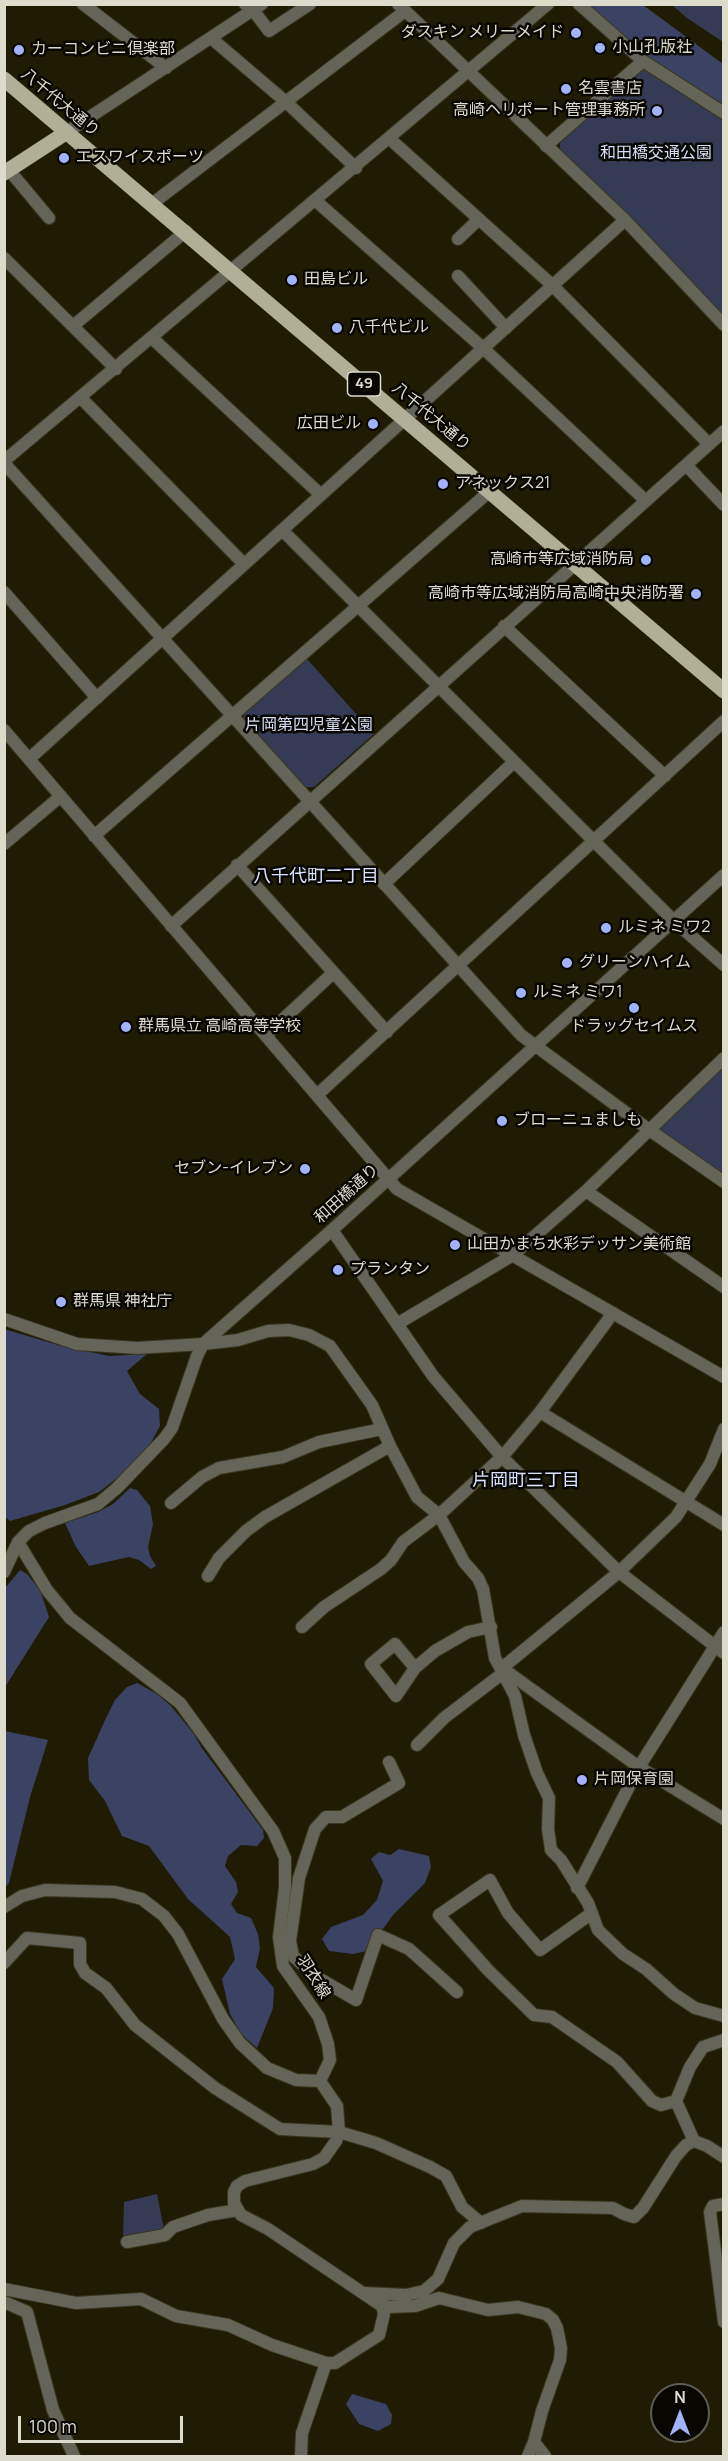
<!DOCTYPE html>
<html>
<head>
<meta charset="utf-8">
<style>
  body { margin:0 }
  #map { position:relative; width:728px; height:2461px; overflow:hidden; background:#1f1c03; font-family:Manrope,sans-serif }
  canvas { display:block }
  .frame { position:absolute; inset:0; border:6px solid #dddbcc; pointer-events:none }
  .north { position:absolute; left:650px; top:2383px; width:60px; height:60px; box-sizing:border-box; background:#070601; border:2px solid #5d5b52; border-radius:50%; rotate:0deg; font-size:16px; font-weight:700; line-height:24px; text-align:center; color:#dddbcc }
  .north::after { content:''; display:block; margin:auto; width:21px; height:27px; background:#a3b2fd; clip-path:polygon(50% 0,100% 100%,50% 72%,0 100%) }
  .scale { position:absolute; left:18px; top:2416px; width:165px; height:27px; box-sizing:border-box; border:3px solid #dddbcc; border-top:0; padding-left:8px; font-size:18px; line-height:21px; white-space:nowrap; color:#dddbcc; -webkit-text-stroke:4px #070601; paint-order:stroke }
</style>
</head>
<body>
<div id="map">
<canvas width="728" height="2461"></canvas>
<div class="frame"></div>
<div class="north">N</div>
<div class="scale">100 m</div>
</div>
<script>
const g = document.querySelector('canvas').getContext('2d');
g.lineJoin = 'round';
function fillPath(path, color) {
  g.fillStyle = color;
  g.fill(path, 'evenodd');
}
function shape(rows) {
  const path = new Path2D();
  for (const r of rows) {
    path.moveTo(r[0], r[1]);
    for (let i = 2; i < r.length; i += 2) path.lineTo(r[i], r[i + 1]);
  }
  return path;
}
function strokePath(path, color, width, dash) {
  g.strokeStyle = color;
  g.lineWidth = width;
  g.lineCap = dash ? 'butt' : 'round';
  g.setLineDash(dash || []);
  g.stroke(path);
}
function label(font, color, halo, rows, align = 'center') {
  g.font = font + ' Manrope,"Noto Sans JP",sans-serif';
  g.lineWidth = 5;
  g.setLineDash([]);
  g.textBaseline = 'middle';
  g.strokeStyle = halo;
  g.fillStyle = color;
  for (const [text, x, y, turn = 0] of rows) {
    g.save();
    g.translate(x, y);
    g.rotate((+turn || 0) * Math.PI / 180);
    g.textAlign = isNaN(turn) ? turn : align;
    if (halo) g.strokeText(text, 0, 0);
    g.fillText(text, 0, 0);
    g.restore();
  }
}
fillPath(shape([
  [672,5,723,5,723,42,687,18],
  [641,70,645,70,723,120,723,315,629,217,560,150,560,143],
  [307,659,374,734,314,787,304,787,244,718,244,714],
  [717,1063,723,1070,723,1182,648,1129],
  [157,2194,164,2230,123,2239,124,2202]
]), '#353b55');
fillPath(shape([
  [588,5,643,5,723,64,723,106,658,65],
  [4,1329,58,1345,109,1356,147,1354,127,1371,140,1394,159,1409,160,1426,148,1448,129,1469,99,1492,65,1505,10,1521,4,1516],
  [130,1488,137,1490,150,1506,153,1524,148,1547,150,1556,156,1566,151,1569,139,1560,129,1557,89,1566,76,1547,65,1523,98,1512,113,1504],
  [20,1570,27,1574,40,1590,49,1617,5,1687,5,1588],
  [137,1683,157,1694,171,1706,194,1734,201,1747,263,1830,264,1838,257,1846,241,1845,228,1856,225,1866,236,1882,238,1892,231,1904,237,1913,251,1918,258,1934,260,1948,256,1967,274,1988,273,2008,257,2048,241,2034,230,2014,222,1979,235,1959,230,1937,188,1899,149,1846,122,1836,105,1801,89,1780,88,1758,106,1718,115,1700,127,1687],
  [5,1731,48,1740,30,1797,9,1883,5,1887],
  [399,1849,429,1856,431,1867,425,1883,393,1915,367,1951,353,1954,329,1951,322,1939,331,1927,363,1915,377,1900,383,1881,371,1859,379,1852,390,1855],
  [352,2394,386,2404,392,2415,391,2424,378,2431,359,2424,346,2404]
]), '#3b4263');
const minor = shape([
  [83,4,166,68],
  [245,4,253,10,269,31,310,4],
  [579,4,643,61,724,113],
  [211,38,286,102,356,168],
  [67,132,262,4],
  [390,139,552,285,709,444],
  [546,146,643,61],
  [9,170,49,218],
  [316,201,483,348,646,501],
  [153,203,405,11],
  [458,239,479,219],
  [4,258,116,369],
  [458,276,506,328],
  [73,326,186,231],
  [152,338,321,495],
  [80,397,244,564],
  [4,461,548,4],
  [686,465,724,505],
  [283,531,673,920,724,965],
  [4,592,97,698],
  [504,626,665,776],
  [4,730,397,1189,724,1377],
  [29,759,625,220],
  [94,836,490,491],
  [4,844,61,796],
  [237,865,387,1032],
  [384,884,514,762],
  [171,926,724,431],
  [266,1035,333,973],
  [317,1095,724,721],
  [586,1191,724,1287],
  [4,1319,77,1344,137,1348,203,1344,238,1340,268,1331,289,1330,309,1335,330,1346,372,1405,390,1446,417,1497,439,1515,464,1562,478,1578,483,1589,495,1658,515,1696,524,1735,537,1773,549,1798,548,1829,551,1850,561,1860,588,1903,598,1930,623,1954,646,1969,674,1994,695,2008,724,2016],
  [397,1324,513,1255,586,1191,724,1058],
  [540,1412,724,1525],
  [724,1429,710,1464,676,1517,619,1572,502,1668,639,1767,724,1819],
  [171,1503,202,1477,219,1468,283,1457,319,1442,382,1429],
  [208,1576,219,1558,246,1531,265,1517,390,1446],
  [302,1627,324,1607,381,1569,391,1560,403,1542,439,1515,502,1457,540,1412,613,1313],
  [415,1668,395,1644,371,1664,396,1696,415,1668,435,1651,468,1632,491,1627],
  [417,1745,444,1718,503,1673],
  [577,1888,639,1767,724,1632],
  [592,1913,540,1950,508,1913,490,1880,439,1915,488,1970,534,2015,552,2017,617,2062,652,2101,661,2105,676,2101,690,2067,703,2047,724,2040],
  [283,1939,290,1941,299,1878,315,1829,326,1817,342,1817,399,1783,389,1762],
  [290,1941,293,1956,315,1976,356,2000,378,1935,409,1949,457,1992],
  [4,1963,27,1938,80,1943,80,1964,85,1973,106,1988,135,2025,215,2088,280,2129,339,2132,376,2143,430,2167,446,2176,462,2207,481,2223],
  [320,2081,337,2106,339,2132,336,2141,324,2158,313,2164,245,2181,237,2186,234,2192,234,2203,241,2215,268,2229,379,2304,388,2307,415,2306,439,2298,488,2310,518,2307,546,2314,553,2320,557,2328,561,2348,560,2360,542,2411,534,2442,545,2456],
  [676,2101,694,2141],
  [724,2204,713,2206,710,2212,724,2322],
  [127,2242,165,2235,173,2227,208,2215,238,2210],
  [4,2289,76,2303,141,2299,176,2316,228,2325,272,2345,326,2363,335,2363,379,2335,384,2314,382,2305],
  [365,2293,406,2295,424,2291,438,2279,454,2243,470,2227,522,2206,613,2208,624,2214,634,2217,643,2208,676,2156,686,2145,694,2141,707,2146,724,2157],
  [4,2302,27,2312,53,2410,74,2456],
  [301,2456,302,2433,326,2363],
  [528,2456,534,2442]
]);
const tertiary = shape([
  [398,4,625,220,724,325],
  [4,463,521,1035,648,1129,724,1182],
  [332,1230,433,1376,502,1457,619,1572,724,1653],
  [4,1572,18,1542,29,1531,45,1523,98,1504,117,1488,164,1439,172,1428,197,1356,203,1344,332,1230,724,875],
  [4,1907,22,1896,45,1890,115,1892,142,1899,164,1916,178,1934,223,2019,240,2043,267,2068,296,2080,320,2081,330,2060,328,2044,319,2017,283,1966,279,1937,285,1888,285,1858,273,1831,180,1703,70,1618,47,1590,18,1542]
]);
const primary = shape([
  [4,79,724,691],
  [4,173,67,132]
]);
strokePath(minor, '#3a371f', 14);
strokePath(tertiary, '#3a371f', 14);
strokePath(primary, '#3a371f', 16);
strokePath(minor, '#656458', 12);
strokePath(tertiary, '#656458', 12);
strokePath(primary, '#b1af95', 15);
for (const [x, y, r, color] of [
  [576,33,6,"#a3b2fd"],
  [600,48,6,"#a3b2fd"],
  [19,50,6,"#a3b2fd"],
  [566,89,6,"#a3b2fd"],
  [657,111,6,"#a3b2fd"],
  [64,158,6,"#a3b2fd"],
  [292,280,6,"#a3b2fd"],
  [337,328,6,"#a3b2fd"],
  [373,424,6,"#a3b2fd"],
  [443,484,6,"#a3b2fd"],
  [646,560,6,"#a3b2fd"],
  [696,594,6,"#a3b2fd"],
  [606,928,6,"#a3b2fd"],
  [567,963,6,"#a3b2fd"],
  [521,993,6,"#a3b2fd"],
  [634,1008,6,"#a3b2fd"],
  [126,1027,6,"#a3b2fd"],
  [502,1121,6,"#a3b2fd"],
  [305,1169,6,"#a3b2fd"],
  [455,1245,6,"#a3b2fd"],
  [338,1270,6,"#a3b2fd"],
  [61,1302,6,"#a3b2fd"],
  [582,1780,6,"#a3b2fd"]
]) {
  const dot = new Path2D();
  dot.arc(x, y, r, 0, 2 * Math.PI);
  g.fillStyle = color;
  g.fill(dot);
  strokePath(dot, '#070601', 2);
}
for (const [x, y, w] of [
  [364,384,33]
]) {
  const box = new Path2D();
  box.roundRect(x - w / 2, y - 12, w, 24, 4.5);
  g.fillStyle = '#070601';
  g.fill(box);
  strokePath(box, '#dddbcc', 1.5);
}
label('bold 15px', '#dddbcc', null, [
  ["49",364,384]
]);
label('16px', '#dddbcc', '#070601', [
  ["ダスキン メリーメイド",564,33,"right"],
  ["小山孔版社",612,48],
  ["カーコンビニ倶楽部",31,50],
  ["名雲書店",578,89],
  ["高崎ヘリポート管理事務所",645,111,"right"],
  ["エスワイスポーツ",76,158],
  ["田島ビル",304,280],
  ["八千代ビル",349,328],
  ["広田ビル",361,424,"right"],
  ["アネックス21",455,484],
  ["高崎市等広域消防局",634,560,"right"],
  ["高崎市等広域消防局高崎中央消防署",684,594,"right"],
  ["ルミネ ミワ2",618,928],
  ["グリーンハイム",579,963],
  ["ルミネ ミワ1",533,993],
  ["群馬県立 高崎高等学校",138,1027],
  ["ドラッグセイムス",634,1027,"center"],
  ["ブローニュましも",514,1121],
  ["セブン-イレブン",293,1169,"right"],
  ["山田かまち水彩デッサン美術館",467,1245],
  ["プランタン",350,1270],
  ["群馬県 神社庁",73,1302],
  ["片岡保育園",594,1780]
], 'left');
label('16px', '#dddbcc', '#070601', [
  ["八千代大通り",60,103,40],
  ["八千代大通り",431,417,40],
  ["和田橋通り",347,1194,-42],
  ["羽衣線",313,1977,58]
]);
label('16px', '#d7ddf6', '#070601', [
  ["和田橋交通公園",656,154],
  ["片岡第四児童公園",309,726]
]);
label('18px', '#dae1fe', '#070601', [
  ["八千代町二丁目",316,877],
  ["片岡町三丁目",526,1481]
]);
</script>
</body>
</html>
